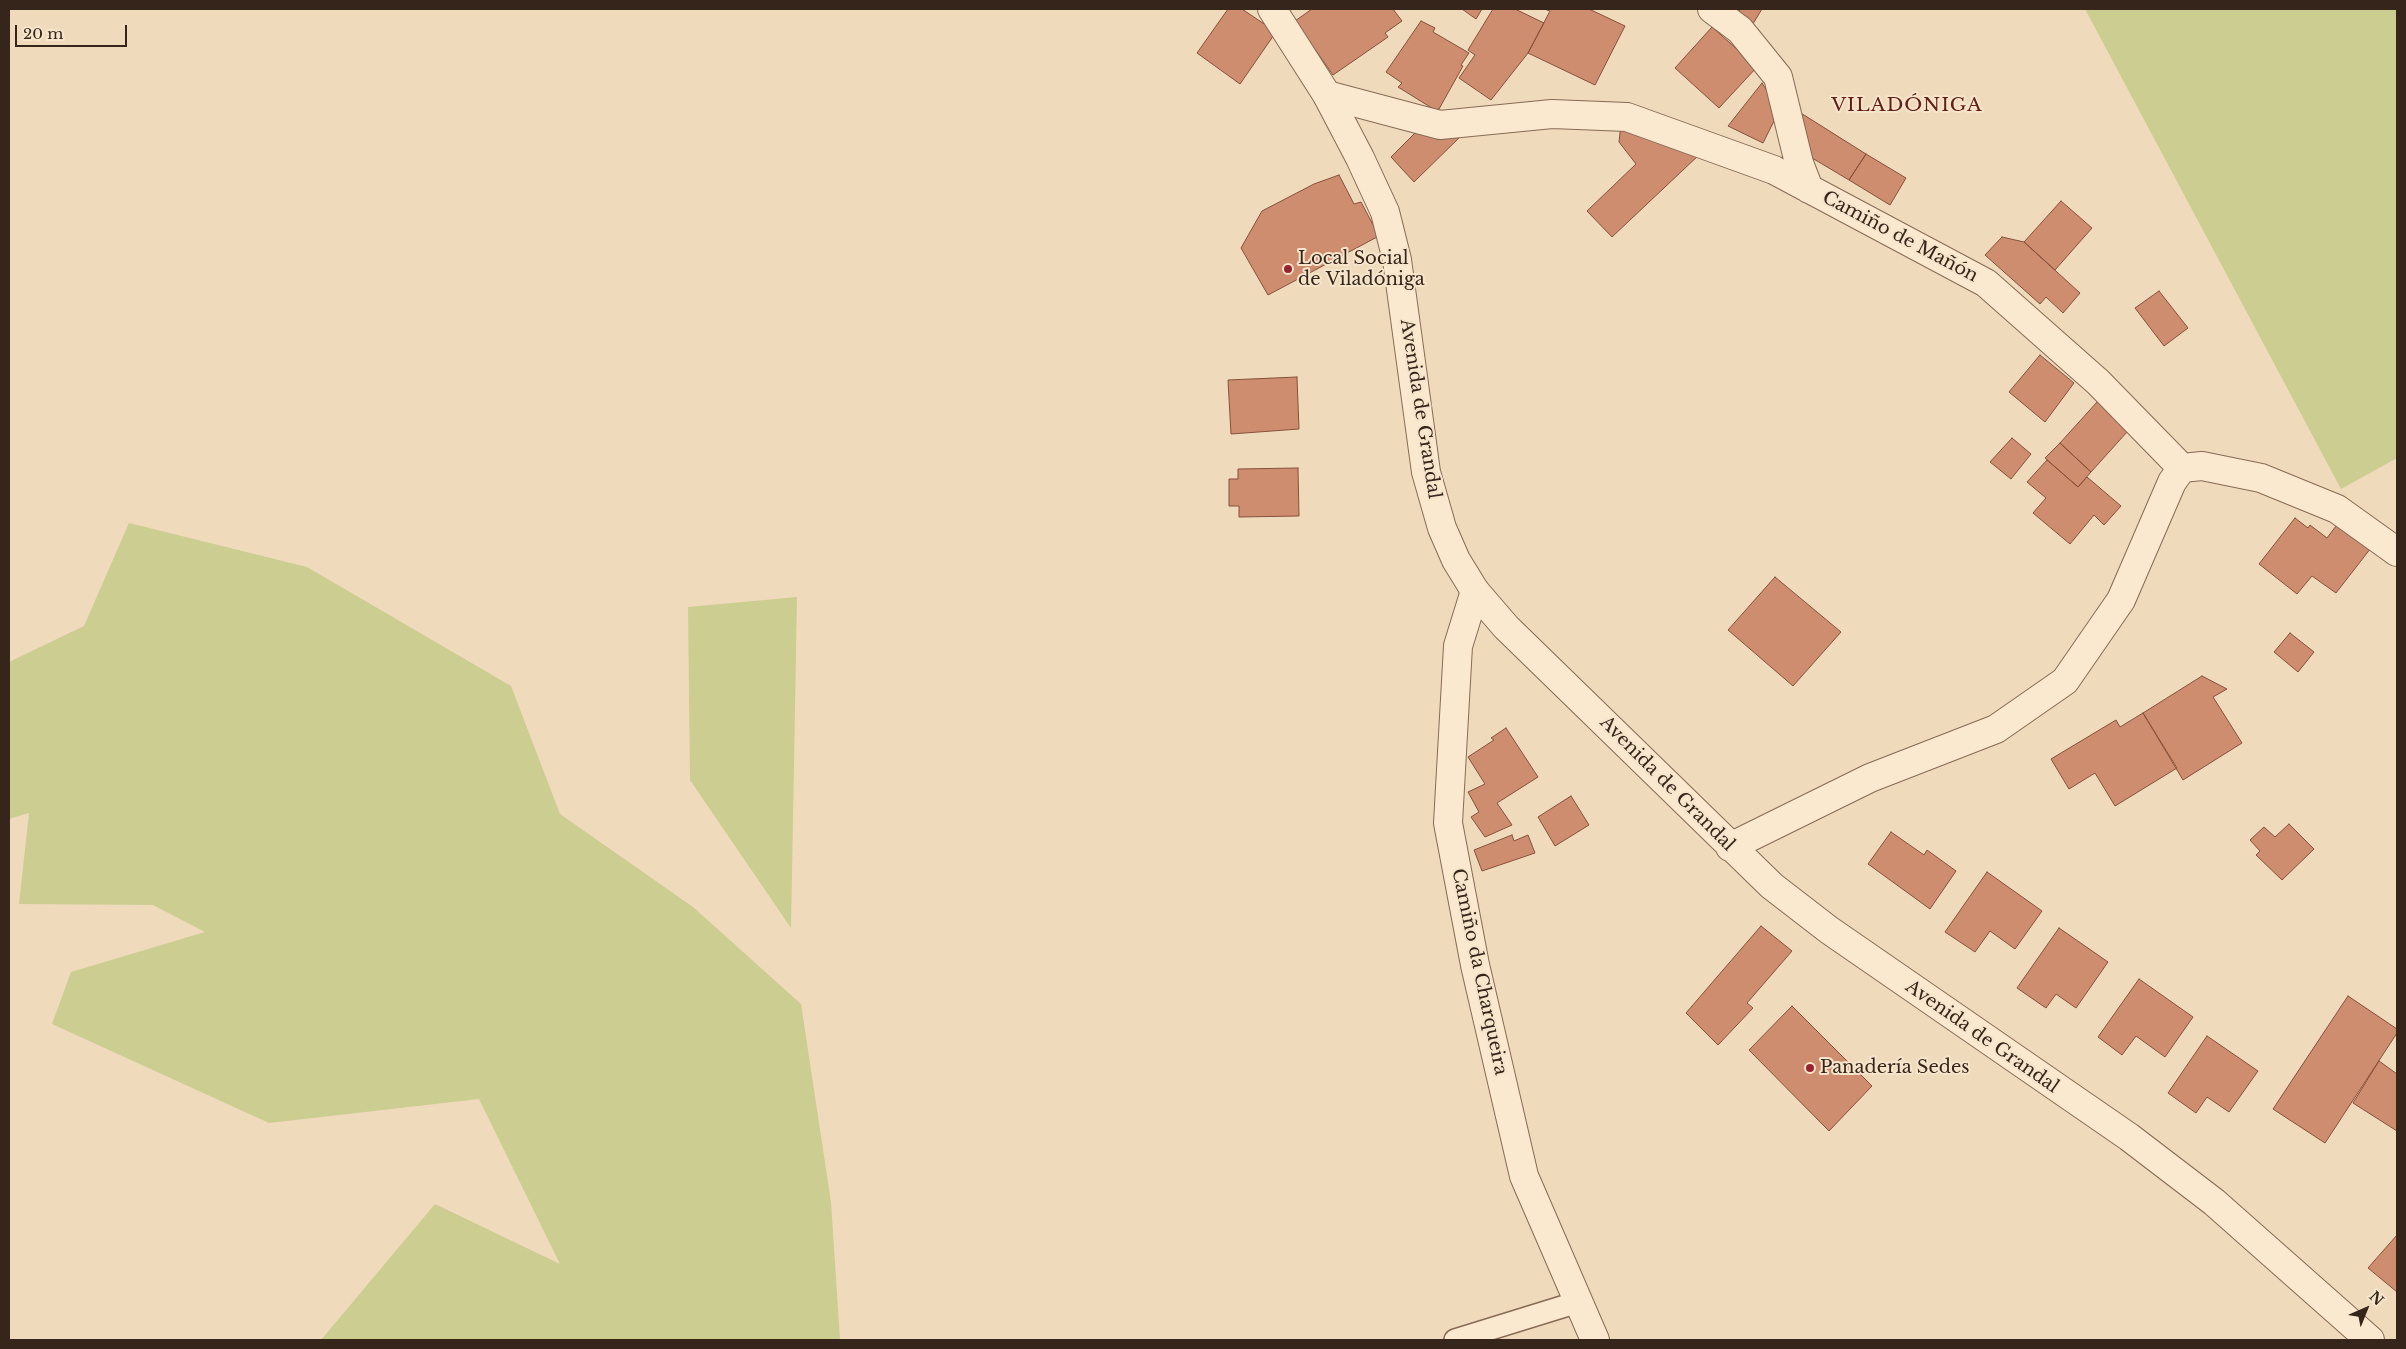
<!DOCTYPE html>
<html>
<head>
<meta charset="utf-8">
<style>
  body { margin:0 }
  #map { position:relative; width:2406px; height:1349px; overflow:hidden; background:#efdabc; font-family:"Libre Baskerville",serif }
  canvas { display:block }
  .frame { position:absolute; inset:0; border:10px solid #35251a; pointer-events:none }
  .north { position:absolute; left:2341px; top:1284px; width:50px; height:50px; -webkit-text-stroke:4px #f6e5cb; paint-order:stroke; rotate:44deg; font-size:14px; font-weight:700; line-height:20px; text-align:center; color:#35251a }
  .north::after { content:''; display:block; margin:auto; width:18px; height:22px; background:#35251a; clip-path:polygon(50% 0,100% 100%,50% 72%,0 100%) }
  .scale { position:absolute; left:15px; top:25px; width:112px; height:22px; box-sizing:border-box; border:2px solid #35251a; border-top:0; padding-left:6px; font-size:15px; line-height:18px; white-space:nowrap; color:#35251a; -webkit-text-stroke:4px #f6e5cb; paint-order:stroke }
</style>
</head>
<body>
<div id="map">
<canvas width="2406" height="1349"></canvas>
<div class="frame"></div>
<div class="north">N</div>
<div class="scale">20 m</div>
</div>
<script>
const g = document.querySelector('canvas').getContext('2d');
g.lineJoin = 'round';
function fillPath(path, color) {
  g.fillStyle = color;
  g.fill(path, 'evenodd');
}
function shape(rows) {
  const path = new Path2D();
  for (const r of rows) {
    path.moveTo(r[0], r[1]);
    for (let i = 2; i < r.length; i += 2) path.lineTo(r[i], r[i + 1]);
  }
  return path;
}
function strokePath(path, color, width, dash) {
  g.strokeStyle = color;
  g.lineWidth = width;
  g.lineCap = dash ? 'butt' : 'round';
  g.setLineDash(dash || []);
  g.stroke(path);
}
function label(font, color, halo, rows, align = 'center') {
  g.font = font + ' "Libre Baskerville",serif';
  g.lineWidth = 4;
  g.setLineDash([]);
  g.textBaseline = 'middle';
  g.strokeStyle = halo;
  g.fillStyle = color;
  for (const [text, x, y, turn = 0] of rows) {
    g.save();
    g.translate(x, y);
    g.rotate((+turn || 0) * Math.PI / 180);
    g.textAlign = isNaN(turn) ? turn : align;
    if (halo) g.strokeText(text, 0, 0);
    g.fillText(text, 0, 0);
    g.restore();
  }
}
fillPath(shape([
  [2085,9,2397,9,2397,458,2341,489],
  [129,523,307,567,511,686,560,814,693,907,801,1004,831,1202,840,1340,321,1340,435,1204,560,1264,479,1099,269,1123,52,1024,71,972,205,932,153,905,19,904,29,813,9,819,9,662,84,626],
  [797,597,791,928,690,780,688,607]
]), '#cccd90');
const building = shape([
  [1228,9,1242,9,1276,32,1240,84,1197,53,1228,9],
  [1312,9,1393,9,1402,21,1385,33,1388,37,1333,75,1295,21,1312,9],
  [1462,9,1482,9,1476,19,1462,9],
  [1493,9,1515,9,1544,23,1528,53,1491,100,1459,78,1475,55,1468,50,1493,9],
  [1544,9,1589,9,1625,26,1595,85,1528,53,1550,11,1544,9],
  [1740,9,1762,9,1751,27,1738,14,1740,9],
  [1421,21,1435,28,1433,32,1469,53,1461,65,1463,66,1439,109,1435,110,1398,87,1402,83,1386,72,1421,21],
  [1712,27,1757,67,1719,108,1675,68,1712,27],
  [1762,83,1774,102,1777,115,1763,143,1728,126,1762,83],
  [1796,110,1866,154,1849,180,1802,152,1796,110],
  [1621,124,1700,154,1612,237,1587,211,1636,164,1619,142,1621,124],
  [1415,133,1437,135,1463,134,1414,182,1391,157,1415,133],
  [1866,154,1906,178,1890,205,1849,180,1866,154],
  [1339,175,1354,204,1361,202,1379,236,1268,295,1241,248,1262,211,1314,184,1339,175],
  [2061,201,2092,228,2055,270,2024,242,2061,201],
  [2002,237,2024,242,2080,293,2063,313,2046,297,2040,304,1985,255,2002,237],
  [2159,291,2188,328,2164,346,2135,308,2159,291],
  [2040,355,2074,383,2045,422,2009,392,2040,355],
  [1297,377,1299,429,1231,434,1228,380,1297,377],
  [2098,401,2127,432,2091,472,2060,443,2098,401],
  [2012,438,2031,454,2011,479,1990,462,2012,438],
  [2060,443,2091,472,2078,487,2045,458,2060,443],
  [2047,460,2078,487,2087,477,2121,506,2104,525,2094,515,2070,544,2033,513,2046,498,2027,482,2047,460],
  [1298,468,1299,516,1239,517,1239,506,1229,506,1229,479,1238,479,1238,469,1298,468],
  [2295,518,2308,528,2310,525,2327,538,2339,522,2374,544,2336,593,2312,576,2297,594,2259,564,2295,518],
  [1775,577,1841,632,1793,686,1728,630,1775,577],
  [2290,633,2314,652,2298,672,2274,652,2290,633],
  [2202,676,2227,689,2213,697,2242,743,2183,780,2143,713,2202,676],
  [2143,713,2177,768,2115,806,2095,773,2069,789,2051,759,2116,720,2120,727,2143,713],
  [1506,728,1538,777,1497,803,1512,825,1485,837,1471,817,1479,812,1468,792,1485,784,1468,757,1494,740,1491,738,1506,728],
  [1571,796,1589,825,1555,846,1538,817,1571,796],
  [2289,824,2314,849,2282,880,2256,855,2260,851,2250,840,2264,827,2275,837,2289,824],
  [1891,832,1924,855,1927,850,1956,871,1930,909,1868,864,1891,832],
  [1512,835,1514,841,1528,835,1535,853,1482,871,1474,850,1512,835],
  [1987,872,2042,911,2015,949,1990,931,1975,952,1945,932,1987,872],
  [1761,926,1792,951,1747,1003,1753,1008,1718,1045,1686,1013,1761,926],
  [2059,928,2108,962,2076,1008,2056,994,2046,1008,2017,988,2059,928],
  [2139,979,2193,1017,2165,1057,2136,1036,2122,1055,2098,1037,2139,979],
  [2348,996,2397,1029,2397,1033,2325,1143,2273,1109,2348,996],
  [1792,1006,1872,1086,1829,1131,1749,1050,1792,1006],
  [2207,1036,2258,1071,2229,1112,2207,1097,2196,1113,2168,1093,2207,1036],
  [2379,1061,2397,1074,2397,1131,2353,1103,2379,1061],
  [2397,1235,2397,1292,2368,1268,2397,1235]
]);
fillPath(building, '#cf8d70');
strokePath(building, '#86503a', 1);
const service = shape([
  [1455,1340,1578,1302]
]);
const minor = shape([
  [1712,9,1740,30,1778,77,1799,163,1809,189],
  [1327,95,1440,125,1552,114,1627,117,1774,170,1986,283,2098,382,2182,468,2202,466,2261,478,2337,509,2397,552],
  [1475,591,1458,646,1448,823,1475,965,1524,1176,1595,1340],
  [1730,847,1870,778,1996,729,2065,681,2121,600,2172,482,2182,468]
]);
const tertiary = shape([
  [1272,9,1327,95,1360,158,1385,212,1397,260,1426,472,1442,528,1456,560,1475,591,1506,627,1772,886,1829,930,2129,1137,2214,1202,2370,1340]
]);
strokePath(service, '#876a55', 24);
strokePath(minor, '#876a55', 30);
strokePath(tertiary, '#876a55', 30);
strokePath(service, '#fae8cf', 21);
strokePath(minor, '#fae8cf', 28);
strokePath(tertiary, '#fae8cf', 28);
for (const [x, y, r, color] of [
  [1288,269,5,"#972330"],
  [1810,1068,5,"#972330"]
]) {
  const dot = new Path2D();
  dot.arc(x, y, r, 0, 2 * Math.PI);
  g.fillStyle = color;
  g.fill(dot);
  strokePath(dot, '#f6e5cb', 2);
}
label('18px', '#35251a', '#f6e5cb', [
  ["Camiño de Mañón",1900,237,28],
  ["Avenida de Grandal",1420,409,81],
  ["Avenida de Grandal",1667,784,45],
  ["Camiño da Charqueira",1479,972,78],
  ["Avenida de Grandal",1982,1037,35]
]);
label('18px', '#35251a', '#f6e5cb', [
  ["Local Social",1298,259],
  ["de Viladóniga",1298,280],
  ["Panadería Sedes",1820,1068]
], 'left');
g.letterSpacing = '1px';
label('19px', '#632018', '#f6e5cb', [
  ["VILADÓNIGA",1907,106]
]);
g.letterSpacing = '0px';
</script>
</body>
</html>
